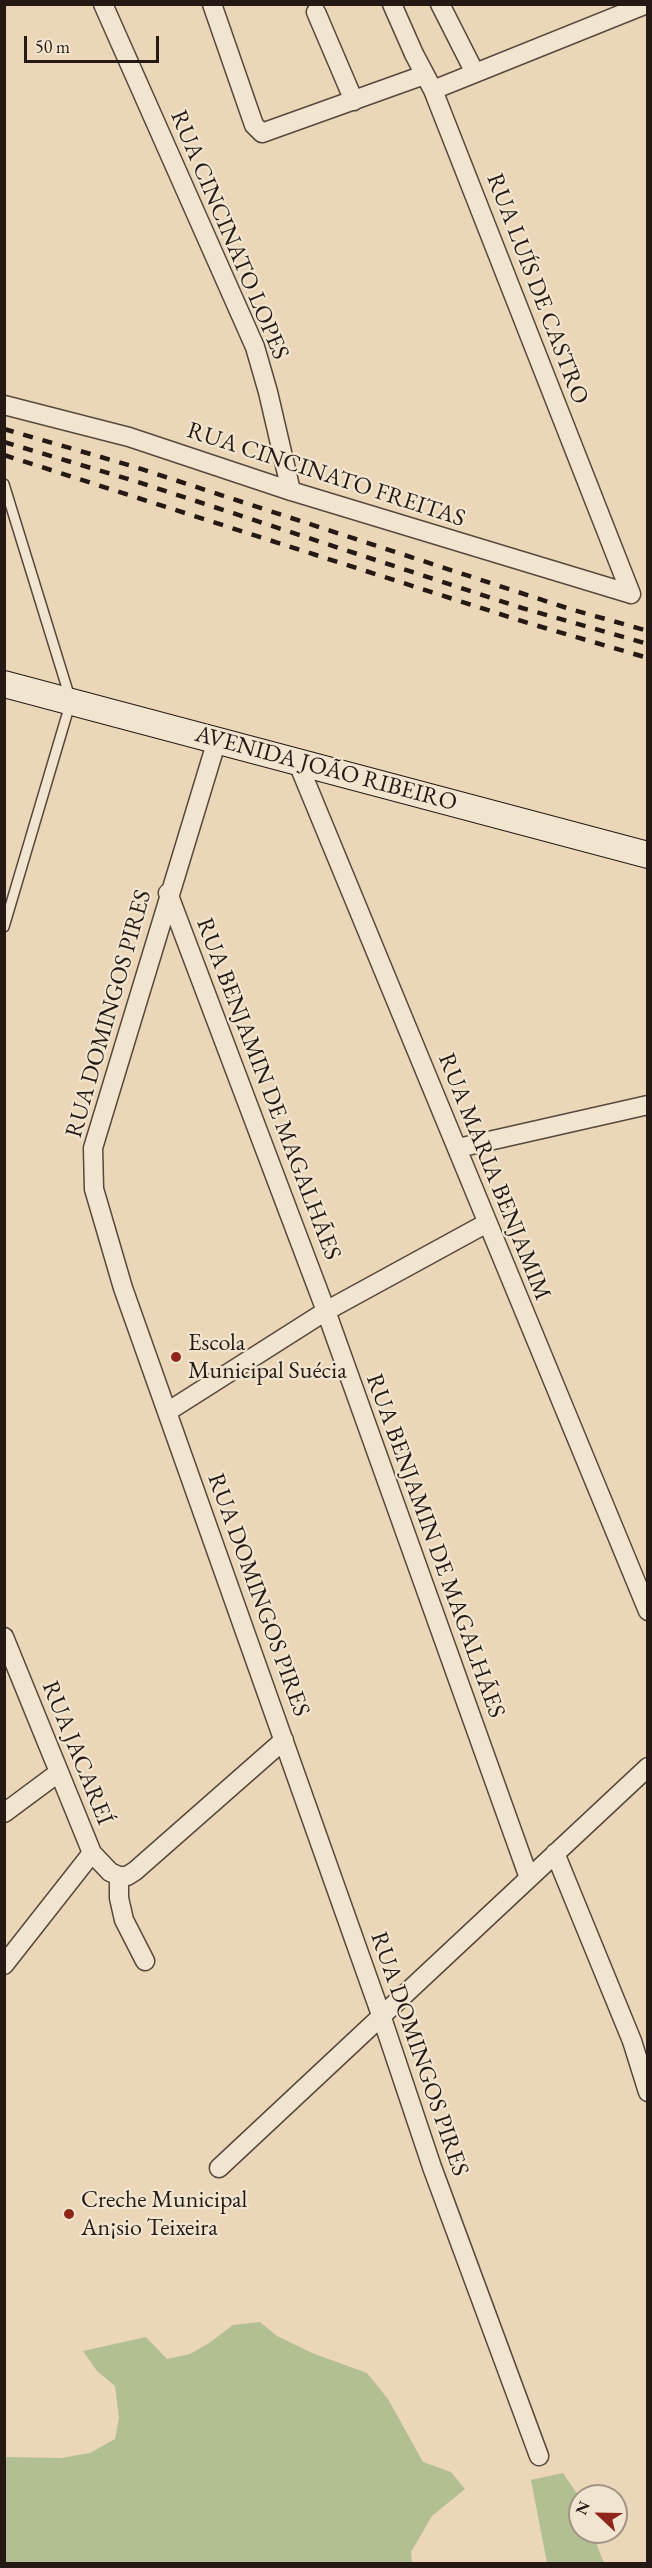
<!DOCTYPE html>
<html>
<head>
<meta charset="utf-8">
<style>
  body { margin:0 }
  #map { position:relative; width:652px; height:2568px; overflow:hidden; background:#ebd7b7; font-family:"EB Garamond",serif }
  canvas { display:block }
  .frame { position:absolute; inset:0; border:6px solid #241914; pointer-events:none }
  .north { position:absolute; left:568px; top:2484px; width:60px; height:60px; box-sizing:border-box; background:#f2e5d0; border:2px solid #a09385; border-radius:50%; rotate:292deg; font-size:16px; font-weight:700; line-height:24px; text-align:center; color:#241914 }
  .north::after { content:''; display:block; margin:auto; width:21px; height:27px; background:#8f2418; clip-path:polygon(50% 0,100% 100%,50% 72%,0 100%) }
  .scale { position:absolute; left:24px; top:36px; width:135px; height:27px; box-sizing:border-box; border:3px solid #241914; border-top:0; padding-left:8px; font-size:18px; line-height:21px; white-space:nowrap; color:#241914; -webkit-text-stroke:4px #f2e5d0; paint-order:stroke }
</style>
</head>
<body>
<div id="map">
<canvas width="652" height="2568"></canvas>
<div class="frame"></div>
<div class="north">N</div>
<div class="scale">50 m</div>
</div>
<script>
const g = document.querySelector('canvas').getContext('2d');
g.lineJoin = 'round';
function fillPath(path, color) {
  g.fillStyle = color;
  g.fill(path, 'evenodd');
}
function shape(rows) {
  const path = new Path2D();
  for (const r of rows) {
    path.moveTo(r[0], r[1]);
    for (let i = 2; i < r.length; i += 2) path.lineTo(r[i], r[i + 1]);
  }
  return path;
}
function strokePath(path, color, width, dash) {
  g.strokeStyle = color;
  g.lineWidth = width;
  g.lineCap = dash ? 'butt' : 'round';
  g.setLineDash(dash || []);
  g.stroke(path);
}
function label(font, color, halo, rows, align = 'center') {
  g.font = font + ' "EB Garamond",serif';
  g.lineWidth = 4.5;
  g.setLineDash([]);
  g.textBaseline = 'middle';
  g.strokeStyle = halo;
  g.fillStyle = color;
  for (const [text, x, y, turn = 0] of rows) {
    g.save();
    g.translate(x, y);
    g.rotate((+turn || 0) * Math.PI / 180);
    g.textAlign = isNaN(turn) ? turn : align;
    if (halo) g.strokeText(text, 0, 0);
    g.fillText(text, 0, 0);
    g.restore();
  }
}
fillPath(shape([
  [260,2322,277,2336,312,2353,367,2373,388,2399,423,2462,451,2472,465,2489,432,2516,411,2552,412,2563,5,2563,5,2457,61,2458,90,2453,115,2439,119,2418,115,2386,97,2371,83,2351,146,2337,167,2359,190,2354,209,2343,233,2325],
  [563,2473,580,2498,580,2532,592,2532,604,2563,547,2563,531,2480]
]), '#b2bf92');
const lane = shape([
  [4,484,71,701,4,927]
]);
const street = shape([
  [103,4,255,347,268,392,291,491],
  [212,4,254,125,262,133,424,75],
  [392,4,414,54,433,90,631,594],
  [440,4,475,73],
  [316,12,354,101],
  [433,90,647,4],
  [4,405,129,437,291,491,631,594],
  [217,740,93,1148,94,1189,123,1288,381,2015,432,2167,539,2456],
  [297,761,648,1611],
  [168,893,326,1311,529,1878],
  [458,1148,648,1105],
  [167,1412,326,1311,487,1223],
  [4,1637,92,1853,110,1872,119,1876,127,1876,135,1871,284,1740],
  [4,1813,58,1773],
  [555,1853,632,2041,648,2092],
  [119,1876,119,1898,124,1920,145,1961],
  [4,1965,92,1853],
  [219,2168,648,1767]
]);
const secondary = shape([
  [4,684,648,855]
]);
strokePath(lane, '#56483d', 12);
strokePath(street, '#56483d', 21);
strokePath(secondary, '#241914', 28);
strokePath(lane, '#f2e5d0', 9);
strokePath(street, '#f2e5d0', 18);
strokePath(secondary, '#f2e5d0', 26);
strokePath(shape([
  [4,429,132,466,570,609,648,631],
  [4,442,138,482,522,608,648,644],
  [4,455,528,623,648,658]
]), '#241914', 4.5, [10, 10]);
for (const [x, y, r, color] of [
  [176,1357,6,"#8f2418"],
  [69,2214,6,"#8f2418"]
]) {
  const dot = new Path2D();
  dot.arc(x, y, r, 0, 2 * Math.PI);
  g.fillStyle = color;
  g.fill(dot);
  strokePath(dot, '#f2e5d0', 2);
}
label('24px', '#241914', '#f2e5d0', [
  ["RUA CINCINATO LOPES",229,235,67],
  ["RUA LUÍS DE CASTRO",537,289,69],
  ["RUA CINCINATO FREITAS",326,475,18],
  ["AVENIDA JOÃO RIBEIRO",326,769,15],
  ["RUA DOMINGOS PIRES",109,1014,-74],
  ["RUA BENJAMIN DE MAGALHÃES",268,1089,69],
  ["RUA MARIA BENJAMIM",494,1177,68],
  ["RUA BENJAMIN DE MAGALHÃES",435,1546,70],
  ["RUA DOMINGOS PIRES",258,1595,70],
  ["RUA JACAREÍ",77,1753,68],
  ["RUA DOMINGOS PIRES",419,2054,71]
]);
label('24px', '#241914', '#f2e5d0', [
  ["Escola",188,1343],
  ["Municipal Suécia",188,1371],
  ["Creche Municipal",81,2200],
  ["An¡sio Teixeira",81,2228]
], 'left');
</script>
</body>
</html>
